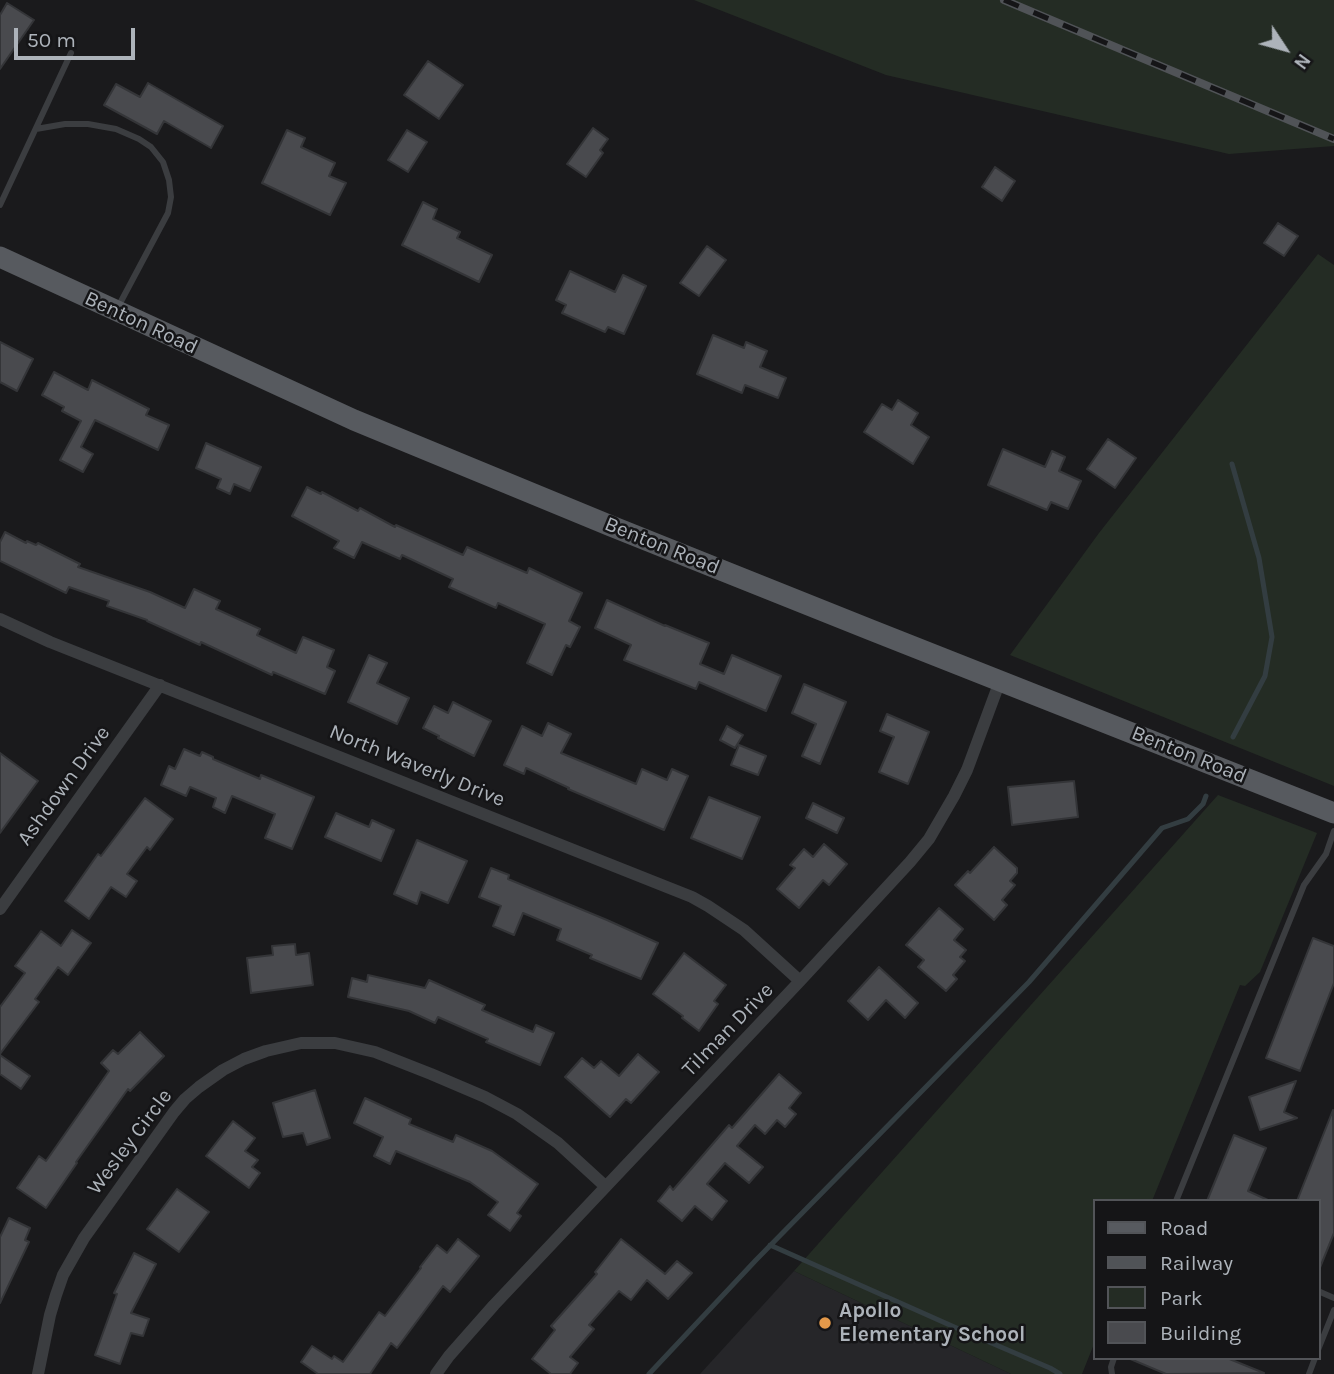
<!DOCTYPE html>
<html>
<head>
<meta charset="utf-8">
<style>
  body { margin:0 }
  #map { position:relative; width:1334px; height:1374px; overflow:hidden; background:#1a1a1c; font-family:Karla,sans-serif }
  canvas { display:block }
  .legend { position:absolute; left:1093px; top:1199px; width:228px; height:161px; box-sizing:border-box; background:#151517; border:2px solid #525458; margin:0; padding:9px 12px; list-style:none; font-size:21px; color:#adb3ba }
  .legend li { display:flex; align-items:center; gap:14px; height:35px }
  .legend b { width:35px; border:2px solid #525458 }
  .north { position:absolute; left:1250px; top:14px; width:70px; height:70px; -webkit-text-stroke:5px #151517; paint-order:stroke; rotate:126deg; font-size:19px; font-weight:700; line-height:28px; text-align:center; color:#adb3ba }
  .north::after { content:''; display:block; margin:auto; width:24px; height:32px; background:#adb3ba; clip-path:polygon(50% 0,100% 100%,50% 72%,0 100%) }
  .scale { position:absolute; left:14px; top:28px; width:121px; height:32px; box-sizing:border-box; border:4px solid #adb3ba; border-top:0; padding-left:9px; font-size:21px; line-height:24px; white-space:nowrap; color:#adb3ba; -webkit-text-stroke:5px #151517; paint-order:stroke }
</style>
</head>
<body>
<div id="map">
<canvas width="1334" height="1374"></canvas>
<ul class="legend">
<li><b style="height:9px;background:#575a5f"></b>Road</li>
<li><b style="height:9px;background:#505357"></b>Railway</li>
<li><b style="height:19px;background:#242c24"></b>Park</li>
<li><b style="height:19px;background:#494a4e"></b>Building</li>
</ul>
<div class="north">N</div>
<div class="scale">50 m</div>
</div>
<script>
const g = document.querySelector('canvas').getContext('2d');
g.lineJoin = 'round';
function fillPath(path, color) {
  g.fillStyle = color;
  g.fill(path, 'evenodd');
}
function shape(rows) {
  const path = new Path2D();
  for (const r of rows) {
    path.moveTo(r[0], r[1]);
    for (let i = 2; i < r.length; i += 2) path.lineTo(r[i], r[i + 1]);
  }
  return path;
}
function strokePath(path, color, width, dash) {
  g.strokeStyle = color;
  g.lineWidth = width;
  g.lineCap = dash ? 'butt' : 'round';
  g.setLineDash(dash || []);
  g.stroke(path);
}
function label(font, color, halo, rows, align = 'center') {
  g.font = font + ' Karla,sans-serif';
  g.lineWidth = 5;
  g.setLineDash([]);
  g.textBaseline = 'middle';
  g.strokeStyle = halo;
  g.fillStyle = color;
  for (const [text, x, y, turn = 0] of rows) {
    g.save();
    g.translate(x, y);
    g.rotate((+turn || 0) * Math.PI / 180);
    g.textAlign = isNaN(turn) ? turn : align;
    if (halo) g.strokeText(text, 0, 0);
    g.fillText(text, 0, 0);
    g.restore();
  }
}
fillPath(shape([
  [794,1271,1011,1374,700,1374]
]), '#262629');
fillPath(shape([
  [694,0,1334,0,1334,146,1229,154,886,75],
  [1318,254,1334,265,1334,786,1010,655,1099,533],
  [1218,795,1317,833,1260,972,1245,986,1240,985,1152,1201,1094,1201,1094,1344,1082,1374,1011,1374,794,1271]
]), '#242c24');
strokePath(shape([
  [1232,464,1259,558,1272,637,1265,676,1233,737],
  [770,1245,961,1330,1050,1368,1060,1374],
  [649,1374,756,1260,1029,982,1162,828,1188,819,1203,804,1206,796]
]), '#333d41', 5);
const building = shape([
  [7,3,34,20,0,69,0,15,7,3],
  [428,61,463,85,439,119,404,95,428,61],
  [148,83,223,126,211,148,164,121,157,134,104,105,116,84,140,97,148,83],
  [593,128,608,139,600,150,603,153,586,177,567,164,593,128],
  [287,130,305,138,301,147,335,163,329,176,346,183,330,215,262,183,287,130],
  [407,130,427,142,408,172,388,160,407,130],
  [995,167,1015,181,1002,201,982,187,995,167],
  [423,202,437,209,433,219,460,232,457,238,492,255,479,282,402,245,423,202],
  [1278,223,1298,236,1284,256,1264,243,1278,223],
  [707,246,726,260,699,296,680,283,707,246],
  [570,271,615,292,623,275,646,286,624,334,608,327,605,332,562,313,566,305,556,300,570,271],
  [713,335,744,348,746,342,767,351,760,367,786,378,778,398,745,385,742,393,697,374,713,335],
  [0,342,33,359,17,391,0,382,0,342],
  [54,372,88,390,92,380,149,409,146,415,169,425,158,450,95,420,81,447,93,454,83,472,60,460,81,421,62,411,64,407,42,395,54,372],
  [898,400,918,413,911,425,929,437,913,464,864,432,882,404,892,410,898,400],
  [1108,439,1136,458,1115,488,1087,469,1108,439],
  [206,443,261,467,250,491,234,484,230,494,217,488,221,479,196,468,206,443],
  [1003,449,1045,467,1052,451,1065,457,1059,471,1081,481,1068,509,1051,502,1047,510,988,485,1003,449],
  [307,487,321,494,322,492,358,511,360,508,395,527,396,525,463,555,467,547,527,573,529,568,582,593,569,621,580,627,570,647,566,645,552,675,527,663,545,624,498,603,496,608,449,587,453,579,402,555,400,559,362,542,354,558,334,548,339,541,292,516,307,487],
  [5,532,26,543,27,541,36,545,38,543,80,564,78,567,150,592,185,608,194,589,220,601,216,609,260,629,257,635,296,653,303,637,334,650,327,667,335,671,325,694,273,672,272,675,201,642,200,645,147,621,147,620,107,606,109,601,69,587,66,593,0,561,0,542,5,532],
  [607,600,665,626,665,625,709,643,700,664,724,674,732,655,781,676,766,711,699,682,696,689,624,660,631,645,595,628,607,600],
  [369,655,387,663,377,683,409,698,397,724,348,702,369,655],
  [804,684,846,702,820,764,802,756,816,724,792,713,804,684],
  [453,702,491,721,474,756,438,738,439,736,423,728,434,706,448,713,453,702],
  [887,714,929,732,908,784,879,772,894,737,880,731,887,714],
  [548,723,571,734,561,753,636,784,642,769,667,780,672,769,688,776,664,830,568,789,569,788,526,768,524,774,504,765,522,726,542,736,548,723],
  [727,726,743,735,735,748,720,740,727,726],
  [739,745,766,756,758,775,731,765,739,745],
  [184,749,200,756,202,752,213,757,213,759,260,779,261,775,314,797,292,849,265,838,275,814,232,796,225,813,213,807,216,798,190,787,186,796,161,785,169,766,175,769,184,749],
  [0,753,38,781,0,833,0,753],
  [1074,781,1078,817,1012,825,1008,787,1074,781],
  [709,797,760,817,742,859,691,838,709,797],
  [145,798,173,819,150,850,147,847,127,874,137,881,126,897,111,887,89,919,65,901,98,854,101,856,145,798],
  [813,803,844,818,837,833,806,818,813,803],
  [336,813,369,827,372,820,394,830,381,861,325,837,336,813],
  [417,840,467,861,448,903,421,892,417,904,394,894,417,840],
  [824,844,847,864,829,885,823,880,799,908,777,889,795,868,790,865,804,849,813,857,824,844],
  [994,847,1017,868,1017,873,1010,881,1015,885,1002,900,1007,905,994,920,955,885,968,871,970,873,994,847],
  [491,868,509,875,508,879,607,920,658,943,641,979,590,958,592,955,557,940,561,929,523,913,514,935,493,926,501,906,479,897,491,868],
  [939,908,963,929,954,940,966,950,960,957,965,961,953,975,957,979,946,991,918,967,924,960,906,945,939,908],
  [72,930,91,943,68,975,58,967,35,999,39,1002,0,1054,0,1007,25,973,15,966,41,931,61,946,72,930],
  [1313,938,1334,946,1334,983,1300,1071,1266,1058,1313,938],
  [295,944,296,955,309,953,313,985,251,993,247,958,273,955,272,946,295,944],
  [684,953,726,985,714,1001,718,1004,699,1031,682,1018,683,1016,653,994,684,953],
  [879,967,918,1003,905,1018,886,1000,868,1020,848,1001,879,967],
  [368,975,425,988,429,980,485,1005,482,1010,533,1032,536,1025,554,1033,540,1065,486,1042,488,1039,438,1017,435,1023,409,1011,348,997,352,978,367,982,368,975],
  [140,1032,164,1056,130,1091,128,1089,76,1162,77,1163,46,1208,17,1188,39,1156,46,1161,109,1071,101,1063,113,1050,118,1054,140,1032],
  [638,1054,659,1072,631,1103,626,1099,610,1117,565,1077,582,1058,594,1068,601,1061,619,1076,638,1054],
  [0,1055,30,1076,21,1089,0,1074,0,1055],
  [779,1074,801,1093,789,1108,796,1114,785,1127,777,1120,765,1134,755,1125,737,1146,763,1167,749,1183,725,1163,707,1184,727,1201,712,1220,695,1206,682,1221,658,1201,670,1186,673,1190,729,1125,732,1128,779,1074],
  [1296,1081,1284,1112,1297,1118,1260,1130,1249,1097,1296,1081],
  [315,1090,330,1138,307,1145,303,1133,283,1137,273,1103,315,1090],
  [365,1098,411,1119,409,1124,453,1142,456,1135,492,1151,538,1184,517,1213,521,1216,510,1231,488,1215,498,1202,470,1182,396,1151,390,1164,374,1156,383,1137,354,1123,365,1098],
  [1333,1110,1334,1233,1319,1270,1318,1201,1297,1201,1333,1110],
  [233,1121,255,1138,245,1151,258,1160,252,1167,260,1173,249,1188,206,1156,233,1121],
  [1234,1135,1266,1148,1248,1191,1270,1201,1207,1201,1234,1135],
  [177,1189,209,1212,179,1252,147,1229,177,1189],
  [9,1218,30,1228,25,1240,29,1242,0,1303,0,1237,9,1218],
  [458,1239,479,1256,450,1292,443,1286,397,1348,391,1343,370,1374,318,1374,301,1362,312,1346,332,1359,334,1356,343,1362,379,1312,385,1316,421,1268,420,1267,437,1245,447,1253,458,1239],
  [621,1239,665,1274,677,1261,692,1273,668,1299,647,1280,631,1300,619,1291,589,1325,594,1329,570,1357,578,1363,570,1374,551,1374,532,1359,555,1330,551,1326,597,1274,595,1272,621,1239],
  [134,1253,156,1264,131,1313,149,1319,143,1336,131,1333,120,1364,95,1355,117,1294,114,1293,134,1253],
  [1128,1358,1227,1358,1264,1373,1166,1374,1128,1358]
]);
fillPath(building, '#494a4e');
strokePath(building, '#343538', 2);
strokePath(shape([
  [36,129,65,124,88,124,116,129,139,139,151,147,163,162,169,180,171,197,168,213,118,307],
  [0,205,71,53],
  [1176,1201,1304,885,1326,854,1334,831],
  [1318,1291,1334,1298],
  [1318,1350,1334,1310],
  [1112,1374,1111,1367,1114,1358],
  [1309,1374,1315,1358]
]), '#3b3d40', 6);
strokePath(shape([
  [0,619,50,642,692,897,708,906,744,930,800,981],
  [0,909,160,685],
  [38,1374,50,1315,56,1295,63,1275,84,1238,174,1112,185,1099,199,1087,223,1070,244,1059,266,1051,301,1043,335,1043,375,1052,431,1074,485,1097,517,1114,558,1143,605,1186],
  [436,1374,449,1356,494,1305,800,981,910,862,929,839,954,796,967,770,1000,681]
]), '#3b3d40', 12);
strokePath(shape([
  [0,257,354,420,611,526,871,630,1334,813]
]), '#575a5f', 21);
const rail = shape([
  [1004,0,1334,139]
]);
strokePath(rail, '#505357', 8);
strokePath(rail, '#151517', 5, [16]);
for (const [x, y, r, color] of [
  [825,1323,7,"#e4994a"]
]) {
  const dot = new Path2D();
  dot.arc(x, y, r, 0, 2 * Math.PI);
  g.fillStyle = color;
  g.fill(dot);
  strokePath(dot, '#151517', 2.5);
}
label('21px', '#adb3ba', '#151517', [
  ["Benton Road",141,323,25],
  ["Benton Road",662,546,22],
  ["Benton Road",1189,755,22],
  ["North Waverly Drive",417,766,22],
  ["Ashdown Drive",64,786,-54],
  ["Tilman Drive",728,1030,-46],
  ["Wesley Circle",130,1142,-53]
]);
label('bold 21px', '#adb3ba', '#151517', [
  ["Apollo",839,1311],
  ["Elementary School",839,1335]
], 'left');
</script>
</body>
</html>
